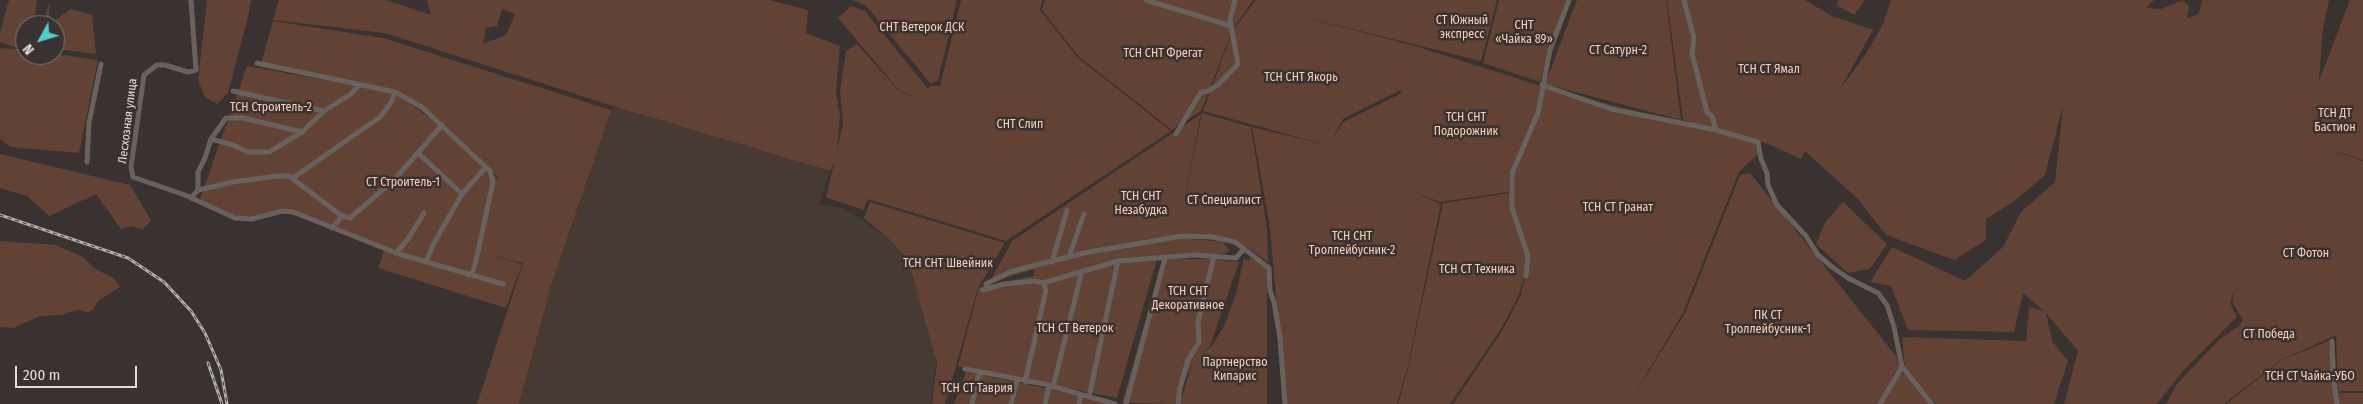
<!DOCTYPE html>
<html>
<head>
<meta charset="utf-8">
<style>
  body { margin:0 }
  #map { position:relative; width:2363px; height:404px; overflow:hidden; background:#393230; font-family:"Fira Sans Condensed",sans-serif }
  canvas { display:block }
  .north { position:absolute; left:15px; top:15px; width:50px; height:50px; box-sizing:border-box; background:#393230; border:1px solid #7d7775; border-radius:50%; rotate:231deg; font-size:14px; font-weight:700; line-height:20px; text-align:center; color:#e3dfdd }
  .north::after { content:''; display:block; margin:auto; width:18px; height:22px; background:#52cdcc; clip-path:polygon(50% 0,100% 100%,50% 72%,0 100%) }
  .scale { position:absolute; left:15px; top:366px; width:122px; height:22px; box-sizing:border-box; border:2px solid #e3dfdd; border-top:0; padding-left:6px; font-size:15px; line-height:18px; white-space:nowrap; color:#e3dfdd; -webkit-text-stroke:4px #393230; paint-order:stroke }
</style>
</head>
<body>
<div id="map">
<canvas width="2363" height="404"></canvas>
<div class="north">N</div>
<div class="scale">200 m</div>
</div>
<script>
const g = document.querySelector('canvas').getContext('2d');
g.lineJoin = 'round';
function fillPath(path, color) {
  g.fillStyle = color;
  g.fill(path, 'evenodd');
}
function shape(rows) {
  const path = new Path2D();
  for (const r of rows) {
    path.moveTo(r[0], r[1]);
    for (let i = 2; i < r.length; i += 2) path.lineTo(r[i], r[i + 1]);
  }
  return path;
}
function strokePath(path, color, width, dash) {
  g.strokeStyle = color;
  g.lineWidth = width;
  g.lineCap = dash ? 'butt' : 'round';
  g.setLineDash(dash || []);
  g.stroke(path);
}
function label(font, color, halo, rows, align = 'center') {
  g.font = font + ' "Fira Sans Condensed",sans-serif';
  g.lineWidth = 5;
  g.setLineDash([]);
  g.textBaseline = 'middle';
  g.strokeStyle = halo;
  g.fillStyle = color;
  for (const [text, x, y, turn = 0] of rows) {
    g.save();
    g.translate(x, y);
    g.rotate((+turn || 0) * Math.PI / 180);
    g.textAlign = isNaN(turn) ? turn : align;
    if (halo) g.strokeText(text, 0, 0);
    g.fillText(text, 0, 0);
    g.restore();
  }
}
fillPath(shape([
  [615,107,829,171,820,205,844,208,863,220,892,242,907,263,931,332,936,363,931,404,519,404,551,286,611,110]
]), '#473a35');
fillPath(shape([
  [9,0,37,0,34,25,25,25,25,55,55,54,98,60,79,153,11,147,0,139,0,48,23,50,0,42,0,33],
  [207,0,251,0,248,17,228,93,217,104,205,97,198,80],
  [279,0,386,0,431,15,427,0,769,0,808,10,806,33,840,46,836,91,840,117,837,150,843,123,840,91,846,51,857,44,897,89,921,102,897,88,838,18,851,6,865,11,928,89,930,86,940,86,961,0,1042,0,1040,10,1077,57,1171,131,1006,241,868,199,863,210,826,197,834,163,830,171,613,106,385,33,273,20],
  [502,9,515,14,506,35,483,44,486,28,497,26],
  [853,0,957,0,938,81,931,84,866,6],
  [1045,0,1253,0,1233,29,1201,111,1172,130,1078,56,1042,10],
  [1256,0,1497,0,1481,61,1279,11,1415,46,1541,86,1537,113,1509,174,1509,192,1440,202,1414,192,1441,204,1408,365,1397,404,1285,404,1270,228,1252,127,1330,146,1203,111,1233,30],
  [1413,52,1400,94,1343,122,1331,142,1343,119,1401,90],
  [1499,0,1571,0,1540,82,1483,63],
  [1577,0,1666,0,1681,120,1545,84],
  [1667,0,1805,0,1832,16,1873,30,1840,89,1868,51,1883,24,1891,0,2154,0,2146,8,2161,9,2183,0,2189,6,2187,18,2199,14,2202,0,2329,0,2323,28,2319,81,2350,0,2363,0,2363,160,2321,146,2363,161,2363,391,2338,391,2336,335,2281,360,2224,404,2166,404,2177,384,2221,338,2239,326,2243,320,2232,302,2236,286,2230,303,2237,317,2182,372,2157,404,2064,404,2078,351,2046,313,2052,341,2068,361,2054,404,1936,404,1905,369,1902,337,2026,341,2029,307,2044,311,2023,293,2014,332,1908,330,1891,286,1870,282,1892,247,1965,281,2003,247,2021,212,2055,182,2063,106,2045,175,2013,202,1986,219,1986,240,1954,260,1886,235,1858,199,1805,151,1801,159,1766,143,1683,120],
  [1839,0,1865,0,1854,15,1836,5],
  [49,4,50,24,71,9,92,15,96,54,55,49,55,25,42,25],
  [273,21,383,38,611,110,551,286,519,404,477,404,523,263,488,254,522,264,506,308,378,268,385,248,333,228,343,215,289,175,257,178,292,178,296,184,341,216,332,227,293,211,282,210,252,219,236,217,220,211,200,199,247,66,358,86,351,93,324,110,302,131,279,146,269,151,248,151,248,153,269,152,279,148,303,133,325,111,352,94,360,86,396,94,440,125,497,178,496,183,498,177,442,125,395,92,260,67],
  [1543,87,1757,143,1759,153,1739,172,1683,313,1629,403,1685,313,1740,175,1750,173,1896,356,1900,367,1893,376,1905,374,1930,404,1453,404,1502,331,1521,295,1529,256,1513,208,1513,173,1539,114],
  [1202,113,1251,127,1267,228,1268,262,1236,240,1187,237,1182,238,1223,242,1230,251,1224,254,1157,259,1117,398,958,366,979,287,1034,276,1034,269,989,283,1012,241,1201,114,1177,239],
  [0,154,130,185,151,220,143,230,132,226,121,229,96,194,49,216,27,196,0,188],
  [1510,193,1526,255,1525,274,1519,295,1499,332,1450,404,1398,404,1407,372,1443,203],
  [870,202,1005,243,978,288,945,404,932,404,937,363,913,278,905,257,889,239,864,218],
  [1843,202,1887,244,1870,269,1848,273,1816,244,1826,221],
  [0,241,56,245,83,257,94,268,113,278,120,287,98,301,93,310,88,312,77,310,62,315,40,316,14,328,0,327],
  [1244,258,1249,261,1250,258,1267,267,1267,404,1180,404,1192,363,1175,404,1122,403,1163,259,1211,259,1239,262,1210,346,1201,354,1212,346,1224,326,1236,294],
  [2334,339,2338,393,2363,393,2363,404,2226,404,2282,360],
  [966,372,1050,389,1109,404,954,404]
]), '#614234');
strokePath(shape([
  [191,0,196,70,188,72,165,65,157,65,144,75,131,167,133,177,185,195,235,218,252,219,282,211,293,212,399,254,503,284],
  [1146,0,1231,26],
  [1684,0,1694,38,1692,54,1707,112,1712,116,1716,130],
  [257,63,395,92,423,108,490,171,493,182,475,265,472,273,468,275],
  [1542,85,1611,109,1716,130,1758,142,1761,159,1767,173,1768,185,1777,205,1806,236,1818,255,1832,267,1848,278,1878,293,1887,305,1894,327,1902,367,1932,404],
  [233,91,324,111],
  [1176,134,1201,92,1208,91,1218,85,1238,64,1230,20,1235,0],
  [211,139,233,145,248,152,269,152,302,132,324,111,351,94,359,85],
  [418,153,462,194],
  [87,162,89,123,101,64],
  [293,178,380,117,392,101,395,92],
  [198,190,198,172,205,158,211,139,226,118,243,118,302,132],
  [191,198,198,190,233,182,277,176,289,176,342,216,350,218,395,179,442,125],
  [332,228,342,216],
  [396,253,408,239,424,213],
  [1069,257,1084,214],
  [426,262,434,243,462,194,486,167],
  [1052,262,1067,210],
  [1526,276,1528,256,1512,208,1512,173,1538,113,1550,50,1569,0],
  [986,284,1010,272,1032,266,1089,252,1148,242,1182,236,1212,237,1235,242,1269,268,1270,291,1274,302,1280,338,1285,404],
  [983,290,1004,284,1036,281,1043,283,1118,261,1194,255,1236,258,1244,249],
  [2332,341,2333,375,2337,404],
  [965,369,1044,384,1115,404],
  [1025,382,1046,290,1043,283],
  [1053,387,1082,271],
  [1089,397,1118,261],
  [972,404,978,377,982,373],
  [1011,404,1017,380],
  [1045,404,1049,386],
  [1079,404,1081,395],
  [1126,404,1165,258],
  [1178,404,1180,388,1188,360,1199,342,1198,322,1214,256],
  [1880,404,1902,367]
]), '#68615e', 5);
const rail = shape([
  [0,215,128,258,164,282,191,311,205,333,221,370,227,404],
  [208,363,222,404]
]);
strokePath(rail, '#b3aeac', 3);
strokePath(rail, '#393230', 1, [4]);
label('12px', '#fccfbb', '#393230', [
  ["СТ Южный",1462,21],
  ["экспресс",1462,35],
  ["СНТ",1524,26],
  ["«Чайка 89»",1524,40],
  ["СНТ Ветерок ДСК",922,28],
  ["СТ Сатурн-2",1618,51],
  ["ТСН СНТ Фрегат",1163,54],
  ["ТСН СТ Ямал",1769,70],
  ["ТСН СНТ Якорь",1301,78],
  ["ТСН Строитель-2",271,108],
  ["ТСН ДТ",2335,114],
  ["Бастион",2335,128],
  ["ТСН СНТ",1466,118],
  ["Подорожник",1466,132],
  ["СНТ Слип",1020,125],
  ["СТ Строитель-1",403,183],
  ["ТСН СНТ",1141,197],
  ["Незабудка",1141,211],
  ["СТ Специалист",1224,201],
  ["ТСН СТ Гранат",1618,208],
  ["ТСН СНТ",1352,237],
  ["Троллейбусник-2",1352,251],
  ["СТ Фотон",2306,254],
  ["ТСН СНТ Швейник",948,264],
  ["ТСН СТ Техника",1477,270],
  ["ТСН СНТ",1188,292],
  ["Декоративное",1188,306],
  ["ПК СТ",1768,316],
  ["Троллейбусник-1",1768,330],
  ["ТСН СТ Ветерок",1075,329],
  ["СТ Победа",2269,335],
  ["Партнерство",1235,363],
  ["Кипарис",1235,377],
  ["ТСН СТ Чайка-УБО",2310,377],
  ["ТСН СТ Таврия",977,389]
]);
label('12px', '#e3dfdd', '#393230', [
  ["Лесхозная улица",128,121,-83]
]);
</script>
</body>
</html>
